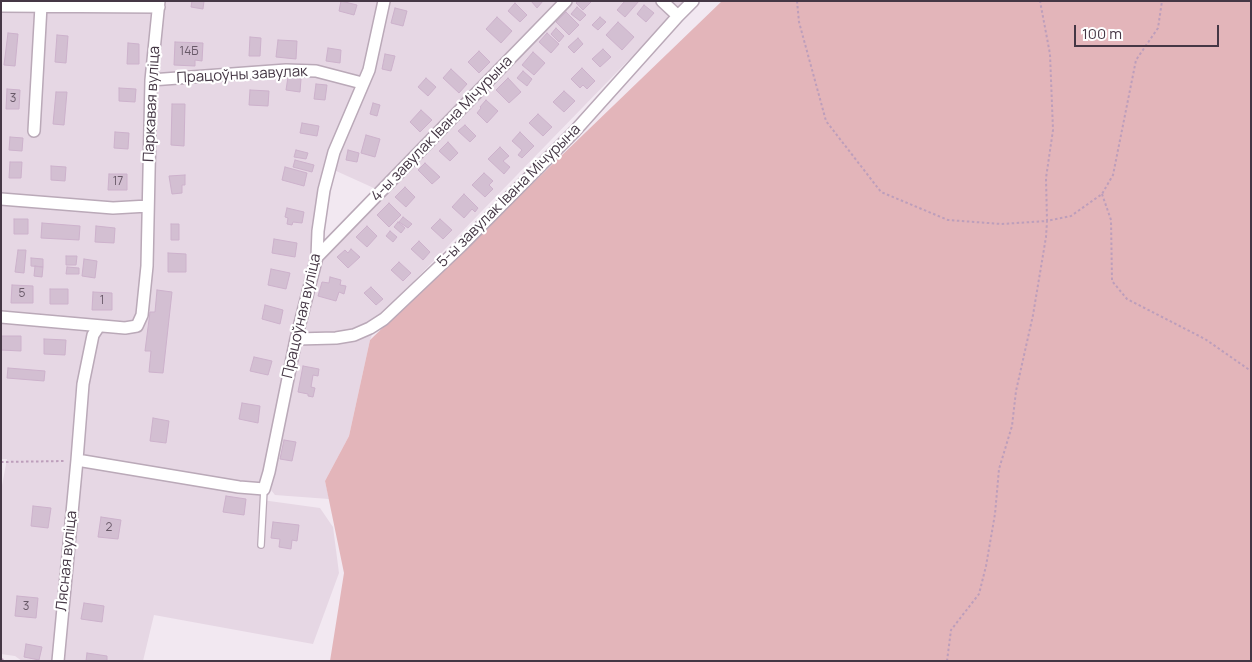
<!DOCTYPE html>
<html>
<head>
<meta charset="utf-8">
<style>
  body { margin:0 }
  #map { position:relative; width:1252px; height:662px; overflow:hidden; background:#f2e8f1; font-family:Manrope,sans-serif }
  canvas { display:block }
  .frame { position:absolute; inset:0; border:2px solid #453745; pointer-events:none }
  .scale { position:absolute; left:1074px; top:25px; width:145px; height:22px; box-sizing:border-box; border:2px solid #453745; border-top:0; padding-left:6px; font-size:15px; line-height:18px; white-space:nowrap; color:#453745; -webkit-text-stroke:4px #fff; paint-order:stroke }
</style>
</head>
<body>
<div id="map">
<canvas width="1252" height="662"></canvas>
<div class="frame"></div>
<div class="scale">100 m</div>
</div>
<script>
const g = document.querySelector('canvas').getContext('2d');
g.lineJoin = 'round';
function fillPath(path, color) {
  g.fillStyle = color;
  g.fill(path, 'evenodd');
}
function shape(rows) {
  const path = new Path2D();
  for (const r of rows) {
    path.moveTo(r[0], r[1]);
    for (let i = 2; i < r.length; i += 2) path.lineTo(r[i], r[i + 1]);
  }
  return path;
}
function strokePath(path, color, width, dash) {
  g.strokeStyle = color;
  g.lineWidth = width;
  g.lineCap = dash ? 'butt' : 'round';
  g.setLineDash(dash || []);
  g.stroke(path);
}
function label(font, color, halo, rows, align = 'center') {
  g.font = font + ' Manrope,sans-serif';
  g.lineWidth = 4.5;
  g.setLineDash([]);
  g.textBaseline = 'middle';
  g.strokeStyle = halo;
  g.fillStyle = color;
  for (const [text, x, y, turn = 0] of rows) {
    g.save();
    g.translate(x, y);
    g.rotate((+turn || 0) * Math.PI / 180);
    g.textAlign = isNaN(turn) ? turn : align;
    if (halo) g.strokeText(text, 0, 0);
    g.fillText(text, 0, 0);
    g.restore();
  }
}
fillPath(shape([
  [165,1,381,1,365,70,358,76,356,85,356,88,326,161,313,257,287,357,275,414,262,493,262,500,320,508,333,527,339,573,313,644,154,615,143,661,22,661,15,656,1,654,1,491,7,459,1,459,1,12,164,12],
  [387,1,686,1,380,316,370,340,349,436,325,481,329,499,275,495,271,490,287,401,321,258,387,194,334,170,372,71]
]), '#e6d7e4');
fillPath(shape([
  [722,1,1251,1,1251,661,330,661,344,573,325,481,349,436,370,340]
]), '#e3b5ba');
const building = shape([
  [192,1,204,1,203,9,191,7,192,1],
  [341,1,357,5,354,15,339,11,341,1],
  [531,1,543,1,537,8,531,1],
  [578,1,592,1,583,10,576,3,578,1],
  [625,1,639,1,625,17,617,10,625,1],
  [515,3,527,15,520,22,508,11,515,3],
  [644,5,654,13,646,22,637,14,644,5],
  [577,7,586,15,580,21,571,14,577,7],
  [395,8,407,11,403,26,391,23,395,8],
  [566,12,579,25,569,35,556,22,566,12],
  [497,17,512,31,501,43,486,29,497,17],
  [600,17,606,22,598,30,592,25,600,17],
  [618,22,634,37,622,50,606,35,618,22],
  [556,28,564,36,559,42,551,34,556,28],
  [8,33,18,34,15,66,4,65,8,33],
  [547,33,559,44,551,53,539,42,547,33],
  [57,35,68,36,66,63,55,62,57,35],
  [250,37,261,38,260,56,249,56,250,37],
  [578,38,583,44,574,53,568,47,578,38],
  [278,40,297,41,296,59,276,57,278,40],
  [175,42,203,43,202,61,195,60,195,66,174,65,175,42],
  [128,43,139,44,139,64,127,64,128,43],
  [328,48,341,50,340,63,326,61,328,48],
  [603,49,611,57,600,67,592,59,603,49],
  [479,51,490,62,479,73,468,62,479,51],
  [533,52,545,63,534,75,522,65,533,52],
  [385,54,395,56,391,71,382,69,385,54],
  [582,68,595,81,587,89,583,85,580,88,571,79,582,68],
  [451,69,467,84,459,93,443,78,451,69],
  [523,71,532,79,527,86,517,78,523,71],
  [288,77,301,79,300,92,286,90,288,77],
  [426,78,436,87,428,96,418,87,426,78],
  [508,78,521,92,509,103,496,90,508,78],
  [316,84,327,85,325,100,314,99,316,84],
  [119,88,136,89,135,102,119,101,119,88],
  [7,89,20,90,19,109,6,109,7,89],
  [250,90,269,91,268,106,249,105,250,90],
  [564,91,575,101,564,112,553,102,564,91],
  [56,92,67,92,64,125,53,124,56,92],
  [486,100,498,111,487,123,477,113,481,108,480,107,486,100],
  [373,103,380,105,377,116,370,114,373,103],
  [172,104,185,104,184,146,171,145,172,104],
  [421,110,432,120,420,132,410,122,421,110],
  [538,114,552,127,543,136,529,123,538,114],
  [302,123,319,126,317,136,300,133,302,123],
  [465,125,476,136,470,142,458,131,465,125],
  [115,132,129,133,128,149,114,148,115,132],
  [520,132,534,146,522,158,518,155,522,150,512,141,520,132],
  [366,135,380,139,375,157,361,153,366,135],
  [10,137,23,138,22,151,9,150,10,137],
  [448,142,458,153,450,161,439,151,448,142],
  [500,147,509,156,503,161,510,167,504,174,488,159,500,147],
  [296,150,308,153,306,159,294,157,296,150],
  [348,150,359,153,357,162,346,160,348,150],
  [295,160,314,165,312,172,293,167,295,160],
  [10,162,22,162,21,178,9,178,10,162],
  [425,163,440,177,432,184,418,170,425,163],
  [51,166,66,167,65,181,51,180,51,166],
  [285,167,307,173,304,186,282,180,285,167],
  [484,173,493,181,489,185,493,189,485,197,472,185,484,173],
  [109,174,127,174,127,190,108,190,109,174],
  [185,175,185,185,182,185,182,193,172,194,169,176,185,175],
  [405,187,415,197,406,207,395,197,405,187],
  [464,194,478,208,475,212,472,209,464,218,452,207,464,194],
  [389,203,401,215,389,227,377,215,389,203],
  [287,208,304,212,302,223,293,222,292,225,287,224,288,218,285,217,287,208],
  [403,217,412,224,408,228,399,222,403,217],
  [14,219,28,219,28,234,14,234,14,219],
  [440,219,452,230,443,239,431,228,440,219],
  [398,222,405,228,401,233,394,227,398,222],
  [42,223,80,226,79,240,41,238,42,223],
  [171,224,179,224,179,240,171,240,171,224],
  [96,226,115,228,114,243,95,242,96,226],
  [367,226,377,236,367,247,356,237,367,226],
  [390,231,397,237,393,242,386,236,390,231],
  [274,239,297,243,295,257,272,253,274,239],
  [419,241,430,252,423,260,411,249,419,241],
  [351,249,360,257,348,268,337,257,345,250,348,253,351,249],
  [18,250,26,250,24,273,15,272,18,250],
  [168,253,186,254,186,272,168,272,168,253],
  [66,256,77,256,76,265,66,265,66,256],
  [31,258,43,259,43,267,31,266,31,258],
  [84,259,97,261,95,278,82,276,84,259],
  [399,262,411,273,403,281,391,270,399,262],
  [35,266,43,267,42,277,34,276,35,266],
  [67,267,79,268,79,274,66,274,67,267],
  [271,269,290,273,286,289,268,285,271,269],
  [330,277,341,280,340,285,346,286,344,294,339,292,336,301,318,296,322,282,329,283,330,277],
  [12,285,33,286,33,303,11,303,12,285],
  [371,287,383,299,376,305,364,293,371,287],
  [50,289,68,289,68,304,50,304,50,289],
  [157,290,172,292,163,373,149,372,151,351,145,351,150,312,155,312,157,290],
  [93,292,112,293,112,310,92,310,93,292],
  [265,305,283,310,280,324,262,319,265,305],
  [1,336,21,336,21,351,1,350,1,336],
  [44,339,66,340,65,355,44,354,44,339],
  [254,357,272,361,268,375,250,371,254,357],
  [303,366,319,369,318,376,313,375,311,387,315,388,313,397,308,396,308,394,298,392,303,366],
  [8,368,45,371,44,381,7,378,8,368],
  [242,403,260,406,258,423,239,419,242,403],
  [153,418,169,421,166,443,150,441,153,418],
  [284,440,296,442,292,461,280,459,284,440],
  [226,496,246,499,244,515,223,512,226,496],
  [33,506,51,508,48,528,31,526,33,506],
  [101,517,121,520,118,539,98,537,101,517],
  [273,522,299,525,297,541,292,540,291,549,279,547,280,539,271,538,273,522],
  [17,596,38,598,36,618,15,616,17,596],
  [84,603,104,606,102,622,81,619,84,603],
  [26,644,42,647,39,660,24,657,26,644],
  [87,653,107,656,107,661,86,661,87,653]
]);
fillPath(building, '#d3bfd2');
strokePath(building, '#cdb2cc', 1);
const service = shape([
  [261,545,264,489]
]);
const minor = shape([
  [662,1,678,16],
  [1,6,159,7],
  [151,80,286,70,316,71,362,83],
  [34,131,41,6],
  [1,199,113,208,148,206],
  [317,257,566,1],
  [1,317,125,328,137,326,142,315,147,266,151,80,159,1],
  [296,339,336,338,354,335,370,328,384,319,461,246,574,132,678,16,693,1],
  [77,460,239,487,264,489,269,472,296,339,317,257,318,231,324,190,334,152,369,70,384,1],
  [58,661,77,460,83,384,93,335,99,326]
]);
strokePath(service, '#baa9b8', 8);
strokePath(minor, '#baa9b8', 14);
strokePath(shape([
  [797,1,799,22,826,121,881,192,948,220,1001,224,1047,221,1046,178,1053,130,1050,54,1040,1],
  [1102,194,1111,220,1112,281,1127,299,1205,339,1251,371],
  [1,462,66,461],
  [1,659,6,661],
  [947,661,951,630,979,594,986,566,995,514,999,469,1012,426,1016,391,1033,315,1046,237,1047,221,1071,216,1102,194,1113,175,1136,60,1158,28,1162,1]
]), '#bd9ebb', 2, [2.5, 2.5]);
strokePath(service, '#fff', 5.5);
strokePath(minor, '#fff', 11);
label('12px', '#685968', null, [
  ["14Б",189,52],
  ["3",13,99],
  ["17",118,182],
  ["5",22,294],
  ["1",102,301],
  ["2",109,528],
  ["3",26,607]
]);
label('15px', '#453745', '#fff', [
  ["Працоўны завулак",242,75,-3],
  ["Паркавая вуліца",152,104,-87],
  ["4-ы завулак Івана Мічурына",442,129,-46],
  ["5-ы завулак Івана Мічурына",509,196,-45],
  ["Працоўная вуліца",302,316,-77],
  ["Лясная вуліца",67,561,-84]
]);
</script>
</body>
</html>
